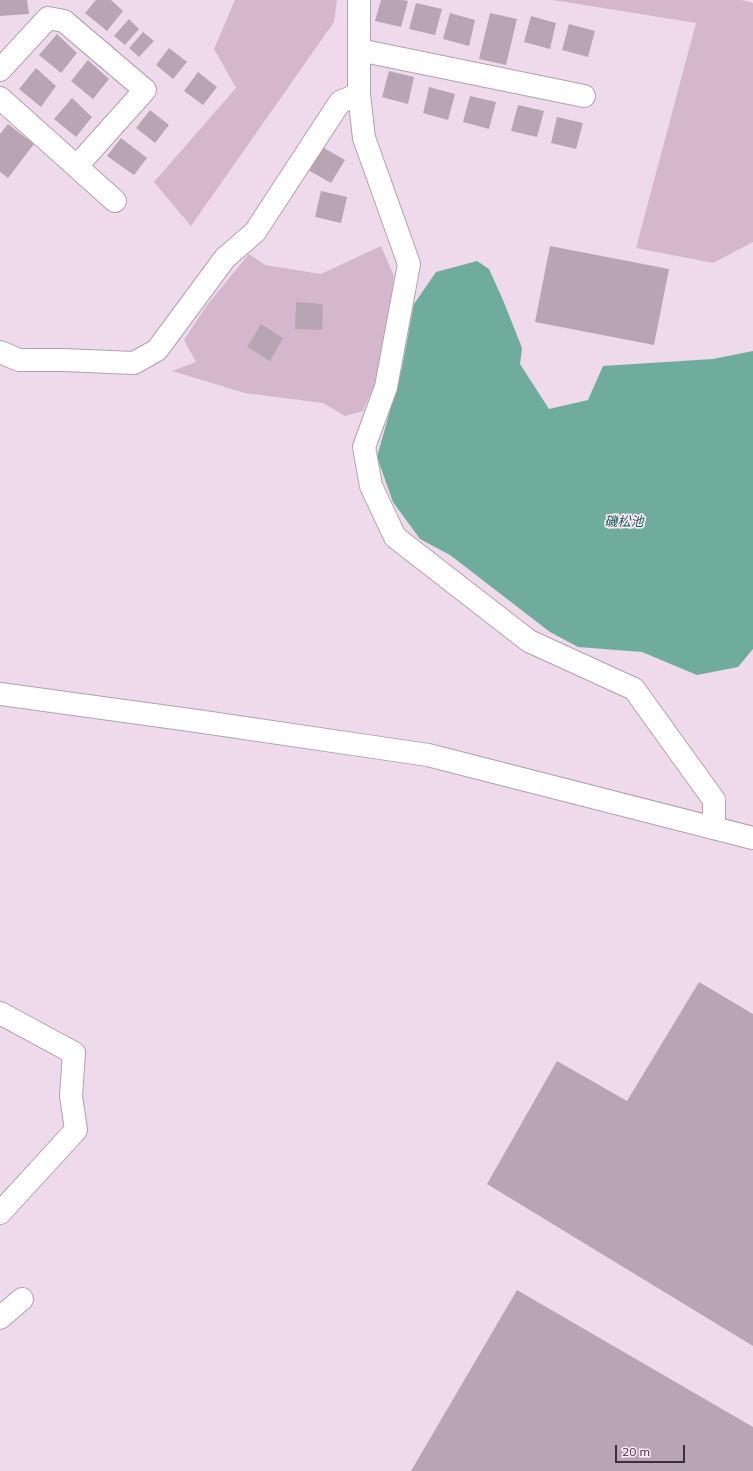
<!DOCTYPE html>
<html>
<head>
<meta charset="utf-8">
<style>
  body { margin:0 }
  #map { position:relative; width:753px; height:1471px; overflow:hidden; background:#eedaea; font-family:Mulish,sans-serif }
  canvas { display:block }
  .scale { position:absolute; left:615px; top:1445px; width:70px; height:18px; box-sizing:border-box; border:2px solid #393137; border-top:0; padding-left:5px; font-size:12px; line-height:14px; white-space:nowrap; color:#393137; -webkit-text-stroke:3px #fce7f7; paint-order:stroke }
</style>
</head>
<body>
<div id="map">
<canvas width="753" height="1471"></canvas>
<div class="scale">20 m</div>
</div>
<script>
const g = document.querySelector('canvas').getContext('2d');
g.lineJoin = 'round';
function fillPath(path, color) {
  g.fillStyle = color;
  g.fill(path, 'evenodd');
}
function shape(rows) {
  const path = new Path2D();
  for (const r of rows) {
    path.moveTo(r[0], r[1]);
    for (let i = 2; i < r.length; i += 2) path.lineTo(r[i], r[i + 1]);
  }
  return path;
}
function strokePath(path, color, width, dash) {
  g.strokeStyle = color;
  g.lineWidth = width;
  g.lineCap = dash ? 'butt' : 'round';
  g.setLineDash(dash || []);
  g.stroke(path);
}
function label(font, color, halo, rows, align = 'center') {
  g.font = font + ' Mulish,"Noto Sans JP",sans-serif';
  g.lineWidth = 3.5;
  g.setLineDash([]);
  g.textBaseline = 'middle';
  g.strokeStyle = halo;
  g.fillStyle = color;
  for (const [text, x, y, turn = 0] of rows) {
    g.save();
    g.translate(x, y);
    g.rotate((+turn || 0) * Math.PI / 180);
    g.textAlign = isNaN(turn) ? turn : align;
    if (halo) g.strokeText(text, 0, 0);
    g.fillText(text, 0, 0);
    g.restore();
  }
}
fillPath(shape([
  [235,0,337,0,334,22,191,226,154,182,236,88,214,49],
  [553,0,742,0,753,3,753,242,713,263,636,248,696,23],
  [381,246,394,276,381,369,363,411,345,416,323,403,245,393,172,371,196,362,184,340,207,305,249,254,265,265,321,274]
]), '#d4b7cd');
fillPath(shape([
  [477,261,489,269,503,300,522,348,520,364,549,409,588,400,603,366,713,359,753,351,753,649,738,667,697,675,642,652,578,647,550,632,450,555,420,539,393,502,377,457,402,368,414,304,436,272]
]), '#70ac9c');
fillPath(shape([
  [0,0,27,0,29,14,0,16],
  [96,0,111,0,123,11,107,31,85,13],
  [381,0,403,0,408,1,401,27,375,21],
  [416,3,442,9,435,35,409,29],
  [450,13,475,20,469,46,443,39],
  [490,13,517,19,506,65,479,59],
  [531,16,556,23,550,49,524,42],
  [129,19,139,29,125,45,114,36],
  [569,24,595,31,588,57,562,50],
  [143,32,154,41,139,57,129,48],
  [57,34,77,53,61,73,39,55],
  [169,48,187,62,173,79,156,65],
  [88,60,109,79,93,99,71,81],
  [36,68,56,86,41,107,19,89],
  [389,71,414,77,408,104,382,97],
  [198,72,217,87,203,105,184,91],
  [429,87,455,94,448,120,423,113],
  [470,96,496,102,489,129,463,122],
  [72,98,92,117,76,137,54,119],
  [518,105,544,111,537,137,511,131],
  [150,110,169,125,155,143,136,128],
  [557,117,583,123,576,149,551,143],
  [8,124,34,144,8,178,0,172,0,134],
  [121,138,147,158,134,175,107,156],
  [322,147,345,160,331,183,308,170],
  [321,191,347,197,341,223,315,217],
  [550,246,669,269,654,345,535,322],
  [296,302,323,304,322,330,295,329],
  [261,324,283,338,270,361,247,347],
  [699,982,753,1014,753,1346,487,1184,557,1061,627,1101],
  [517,1290,753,1427,753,1471,411,1471]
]), '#b8a5b4');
const minor = shape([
  [359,0,359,94,364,138,409,264,386,387,364,447,371,486,395,537,529,641,634,689,714,800,714,828],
  [359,50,584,96],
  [0,70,48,18,64,21,145,90,77,166],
  [0,98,115,201],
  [0,352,19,360,63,360,134,363,157,350,225,258,255,232,340,102,359,94],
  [0,1013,74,1053,71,1096,76,1130,0,1213],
  [0,1318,22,1299]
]);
const tertiary = shape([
  [0,694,197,721,428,755,753,838]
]);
strokePath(minor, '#b3a0ae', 24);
strokePath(tertiary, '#b3a0ae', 24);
strokePath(minor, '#fff', 22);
strokePath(tertiary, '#fff', 22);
label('italic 13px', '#095d4e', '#fce7f7', [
  ["磯松池",624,522]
]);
</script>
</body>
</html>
